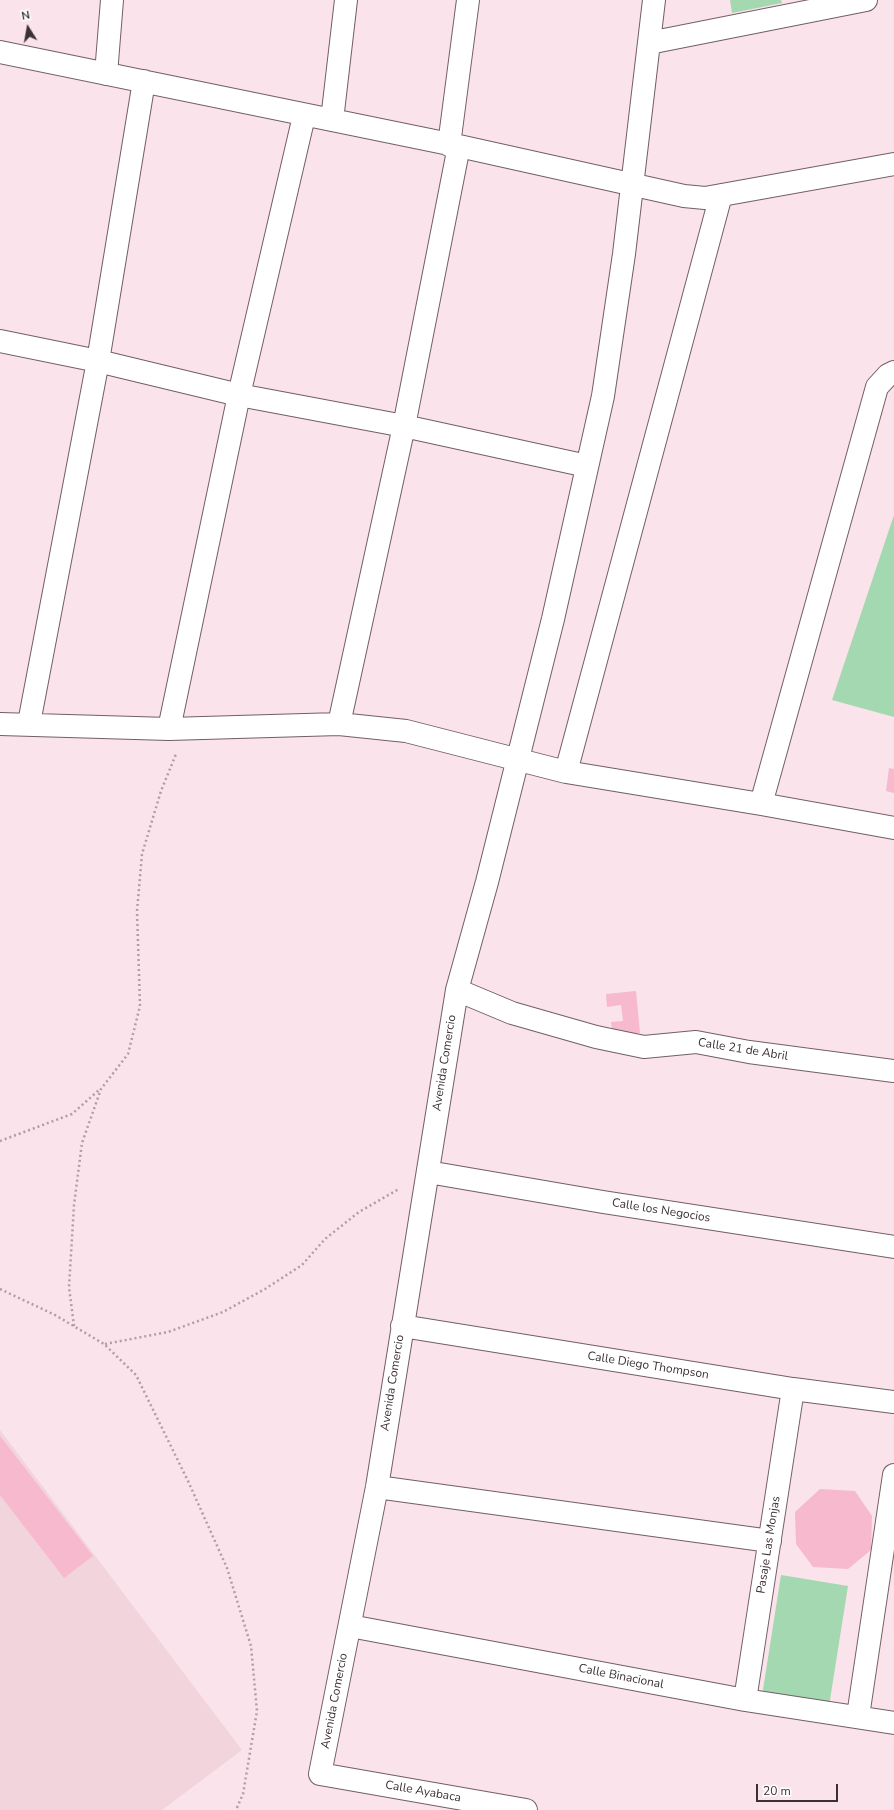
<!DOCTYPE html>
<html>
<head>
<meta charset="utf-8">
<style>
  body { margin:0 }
  #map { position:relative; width:894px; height:1810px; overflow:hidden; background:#fae3ea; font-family:"Nunito Sans",sans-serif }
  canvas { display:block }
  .north { position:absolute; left:8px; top:8px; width:40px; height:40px; -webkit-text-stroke:3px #fff; paint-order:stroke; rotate:349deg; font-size:11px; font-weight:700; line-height:16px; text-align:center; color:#3a3133 }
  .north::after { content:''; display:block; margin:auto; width:14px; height:18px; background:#3a3133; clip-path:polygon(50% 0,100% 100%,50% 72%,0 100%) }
  .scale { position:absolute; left:756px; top:1784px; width:82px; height:18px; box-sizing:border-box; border:2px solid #3a3133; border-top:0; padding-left:5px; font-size:12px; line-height:14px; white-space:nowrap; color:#3a3133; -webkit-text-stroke:3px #fff; paint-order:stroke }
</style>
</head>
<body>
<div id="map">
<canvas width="894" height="1810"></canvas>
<div class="north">N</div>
<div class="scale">20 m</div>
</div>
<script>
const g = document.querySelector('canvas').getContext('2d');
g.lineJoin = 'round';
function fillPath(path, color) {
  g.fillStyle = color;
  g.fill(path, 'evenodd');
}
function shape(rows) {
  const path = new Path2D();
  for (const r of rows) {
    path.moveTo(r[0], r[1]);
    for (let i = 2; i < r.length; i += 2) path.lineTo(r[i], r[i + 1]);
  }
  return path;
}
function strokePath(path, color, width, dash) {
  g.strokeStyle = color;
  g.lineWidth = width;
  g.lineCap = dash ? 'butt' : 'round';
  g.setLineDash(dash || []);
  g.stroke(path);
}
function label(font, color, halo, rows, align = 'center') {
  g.font = font + ' "Nunito Sans",sans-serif';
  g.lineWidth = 3;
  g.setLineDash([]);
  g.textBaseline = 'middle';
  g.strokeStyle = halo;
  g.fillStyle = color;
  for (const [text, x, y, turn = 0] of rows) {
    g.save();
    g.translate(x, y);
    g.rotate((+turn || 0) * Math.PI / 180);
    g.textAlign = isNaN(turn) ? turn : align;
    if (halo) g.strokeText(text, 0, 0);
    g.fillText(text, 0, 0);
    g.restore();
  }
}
fillPath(shape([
  [0,1430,242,1750,162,1810,0,1810]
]), '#f2d4dd');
fillPath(shape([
  [730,0,781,0,782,3,732,13],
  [894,515,894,717,832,700],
  [781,1575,848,1586,829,1706,762,1696]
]), '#a3d8b1');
fillPath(shape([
  [889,768,894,769,894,793,886,791],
  [636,991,640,1033,613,1036,611,1022,623,1021,621,1005,607,1007,606,994],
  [0,1436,93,1556,64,1578,0,1495],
  [820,1489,855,1491,872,1516,871,1550,848,1569,813,1567,796,1544,795,1512]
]), '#f6b9cd');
const minor = shape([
  [649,43,866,0],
  [0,52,459,146,684,196,705,198,894,164],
  [106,74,112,0],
  [332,120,346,0],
  [449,145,468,0],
  [0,341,98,361,239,395,404,426,587,466],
  [29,723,98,361,144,81],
  [0,724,169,729,339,724,406,731,566,772,761,804,894,828],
  [339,724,404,426,459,146],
  [169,729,239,395,304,116],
  [566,772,721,195],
  [761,804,877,387,888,375,894,372],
  [457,990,512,1013,596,1037,644,1047,696,1042,749,1052,894,1071],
  [428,1172,603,1202,894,1247],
  [402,1326,793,1389,894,1402],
  [377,1487,770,1541],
  [350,1626,745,1700,894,1723],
  [745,1700,793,1389],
  [858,1716,894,1475],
  [526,1810,320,1774,377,1487,457,990,487,882,553,619,603,396,624,254,654,0]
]);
strokePath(minor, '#725f65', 24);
strokePath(shape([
  [0,1141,72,1114,99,1090],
  [0,1289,55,1315,104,1344,136,1375,188,1481,227,1568,251,1646,257,1711,243,1794,236,1810],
  [74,1326,69,1287,74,1205,82,1143,101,1089,128,1054,140,1006,137,911,142,854,161,791,176,754],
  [105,1344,168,1332,223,1312,265,1289,302,1265,325,1239,359,1212,399,1189]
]), '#af9ea3', 2.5, [2, 3]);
strokePath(minor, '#fff', 22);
label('12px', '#3a3133', '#fff', [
  ["Calle 21 de Abril",743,1050,9],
  ["Avenida Comercio",445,1063,-81],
  ["Calle los Negocios",661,1211,9],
  ["Calle Diego Thompson",648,1366,9],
  ["Avenida Comercio",393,1383,-81],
  ["Pasaje Las Monjas",769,1545,-81],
  ["Calle Binacional",621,1677,11],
  ["Avenida Comercio",335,1701,-79],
  ["Calle Ayabaca",423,1792,10]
]);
</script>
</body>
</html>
